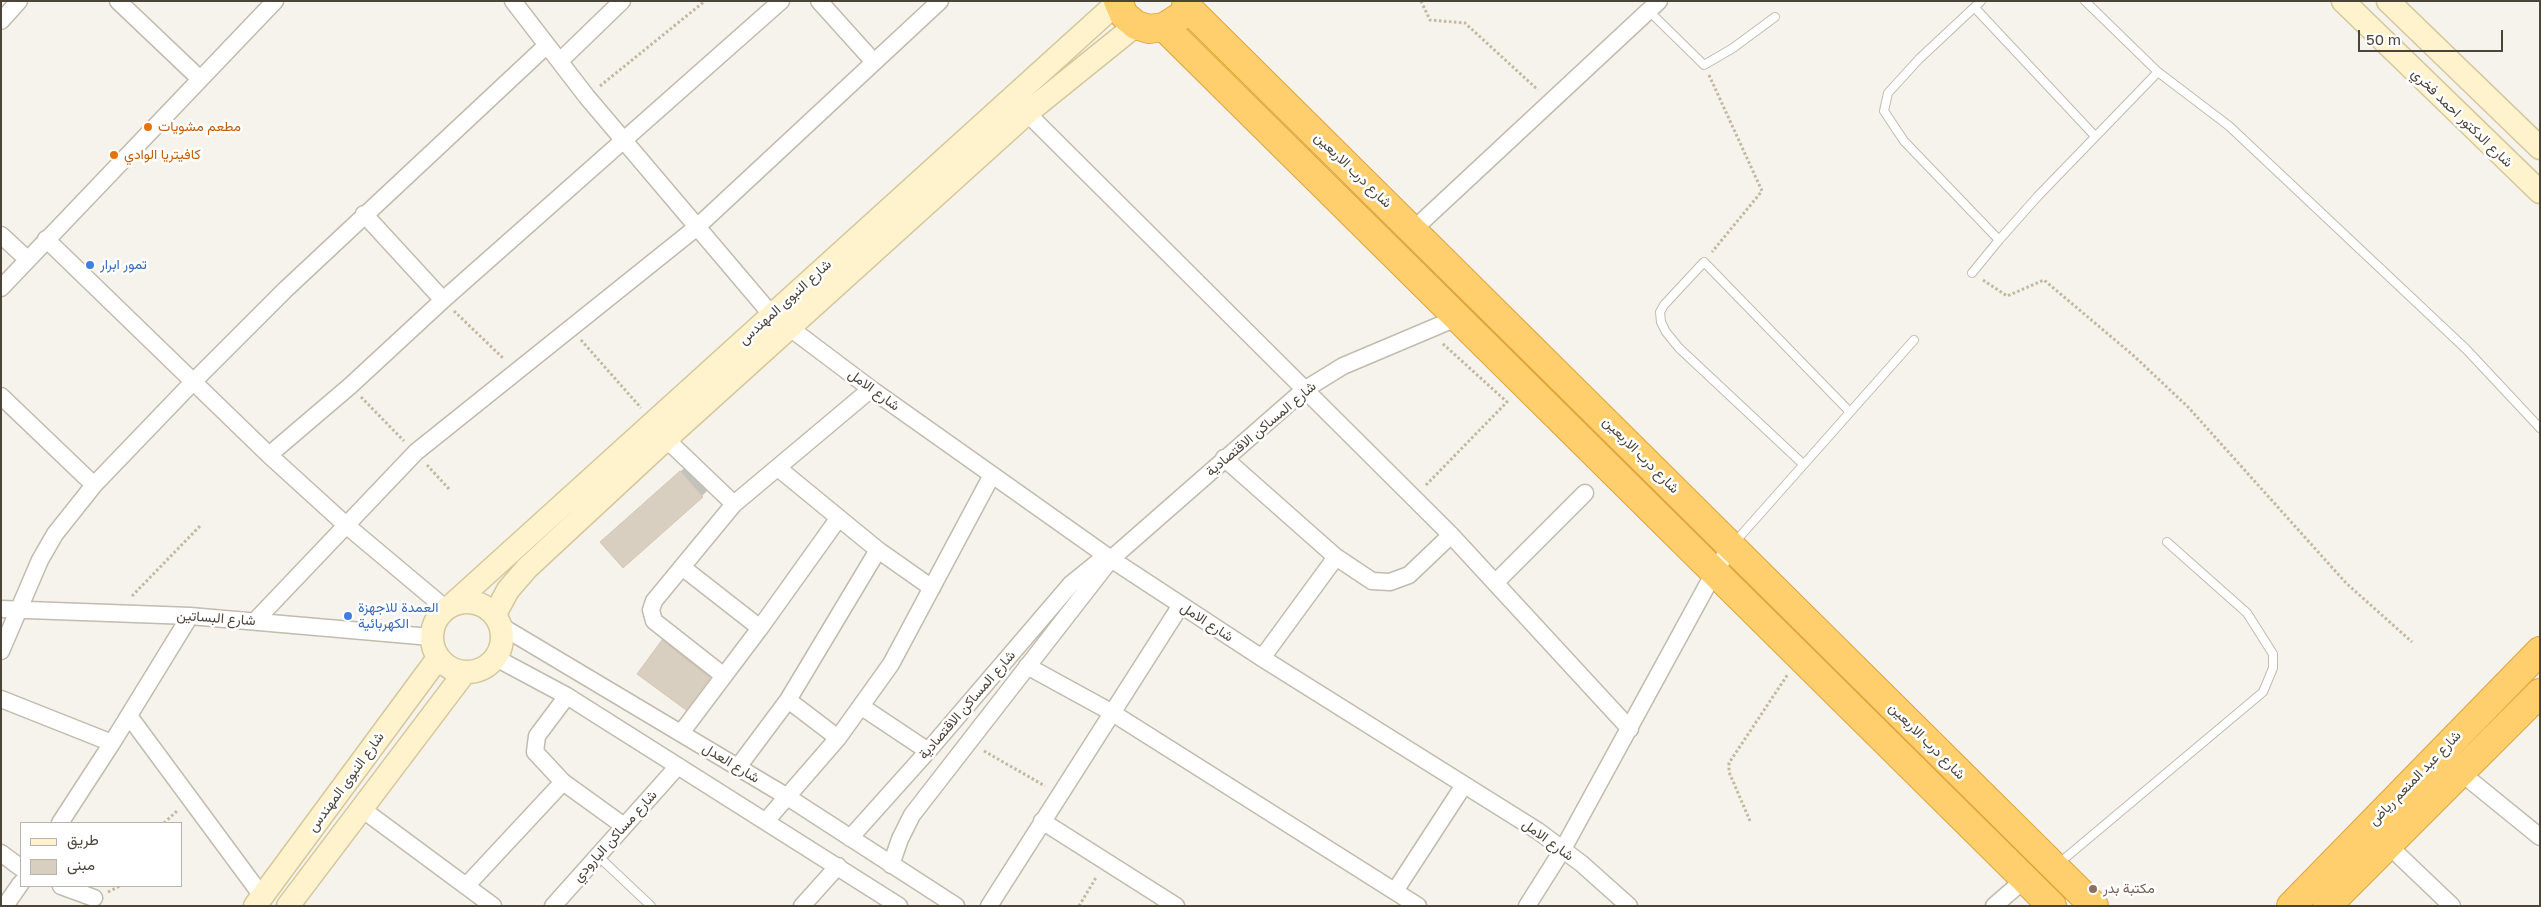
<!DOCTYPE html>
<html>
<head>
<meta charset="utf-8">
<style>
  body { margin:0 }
  #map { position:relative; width:2541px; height:907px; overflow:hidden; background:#f6f3ec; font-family:"Golos Text",Vazirmatn,sans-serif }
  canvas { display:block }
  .frame { position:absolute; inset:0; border:2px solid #4b4439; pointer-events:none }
  .legend { position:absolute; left:20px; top:822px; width:162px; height:65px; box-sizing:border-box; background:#fff; border:1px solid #b7b4b0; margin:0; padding:6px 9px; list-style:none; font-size:15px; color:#4b4439 }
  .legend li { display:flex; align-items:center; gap:10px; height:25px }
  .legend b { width:25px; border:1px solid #b7b4b0 }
  .scale { position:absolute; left:2358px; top:30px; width:145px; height:22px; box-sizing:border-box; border:2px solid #4b4439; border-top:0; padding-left:6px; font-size:15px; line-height:18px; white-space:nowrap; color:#4b4439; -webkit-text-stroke:4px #fff; paint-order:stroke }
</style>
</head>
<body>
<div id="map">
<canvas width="2541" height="907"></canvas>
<div class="frame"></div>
<ul class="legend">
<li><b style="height:6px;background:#fff3cd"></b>طريق</li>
<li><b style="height:14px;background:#d8cfc1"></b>مبنى</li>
</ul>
<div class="scale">50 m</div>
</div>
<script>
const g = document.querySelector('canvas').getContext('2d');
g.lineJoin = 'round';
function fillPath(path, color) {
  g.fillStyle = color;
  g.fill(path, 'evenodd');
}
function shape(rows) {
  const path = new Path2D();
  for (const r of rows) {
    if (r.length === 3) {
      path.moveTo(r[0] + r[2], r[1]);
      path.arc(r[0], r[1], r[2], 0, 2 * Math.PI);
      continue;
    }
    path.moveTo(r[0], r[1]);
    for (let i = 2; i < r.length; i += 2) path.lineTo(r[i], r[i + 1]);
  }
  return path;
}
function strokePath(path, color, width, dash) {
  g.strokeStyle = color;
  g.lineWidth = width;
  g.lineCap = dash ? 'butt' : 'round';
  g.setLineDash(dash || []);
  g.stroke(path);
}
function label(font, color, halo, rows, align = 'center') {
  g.font = font + ' "Golos Text",Vazirmatn,sans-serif';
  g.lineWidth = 5;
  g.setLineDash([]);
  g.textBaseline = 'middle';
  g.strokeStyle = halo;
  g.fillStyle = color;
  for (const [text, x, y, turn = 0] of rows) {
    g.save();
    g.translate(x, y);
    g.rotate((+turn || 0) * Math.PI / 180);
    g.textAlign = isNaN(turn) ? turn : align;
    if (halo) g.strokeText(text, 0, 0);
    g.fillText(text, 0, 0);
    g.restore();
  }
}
fillPath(shape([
  [689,464,710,488,702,496,610,534],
  [671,633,717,669,686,708,663,641]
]), '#0003');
const building = shape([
  [680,471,703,497,623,568,600,542,680,471],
  [662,640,710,678,686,710,637,674,662,640]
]);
fillPath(building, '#d8cfc1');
strokePath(building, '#d3c7b4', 1);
const lane = shape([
  [1981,1,1919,59,1888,93,1884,111,1904,141,1999,240],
  [2085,1,2158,72,2229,126,2466,349,2540,428],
  [1975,8,2094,135],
  [1649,11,1704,65,1733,48,1775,17],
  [1972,273,1999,240,2038,196,2158,72],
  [1803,464,1679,348,1666,332,1661,322,1660,312,1664,305,1704,262,1849,411],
  [1735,542,1914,340],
  [598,856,651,906],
  [2058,864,2263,692,2273,668,2273,654,2247,613,2167,542]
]);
const street = shape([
  [118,1,200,79],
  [513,1,587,97,771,314],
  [819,1,874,62],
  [1,21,19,1],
  [560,61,622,1],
  [1027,113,1451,535,1630,729],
  [364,214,443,300],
  [1414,229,1659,1],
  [1,235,27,259],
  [46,239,269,455,346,525,445,608],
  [1,288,275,1],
  [790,328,871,389,1111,559,1262,658,1538,831,1582,864,1629,906],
  [1,396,94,485],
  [666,439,734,504],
  [269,455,350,386,443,300,781,1],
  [1224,458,1336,557,1372,581,1390,582,1409,575,1451,535],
  [878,550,932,588],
  [682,567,760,628],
  [1495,583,1585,493],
  [1,609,190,616,431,637],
  [255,621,416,452,697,227,940,1],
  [501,626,786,796,956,906],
  [1,651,40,560,55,534,94,485,193,382,285,290,547,45],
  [496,658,567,696,899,906],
  [1262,658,1336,557],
  [1027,666,1111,712,1418,906],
  [724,676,654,621,651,610,654,601,734,504,871,389],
  [567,696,537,736,535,752,563,782,624,826],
  [1,699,112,743],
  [788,700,838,738],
  [862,707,928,751],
  [129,716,262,896],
  [681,733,760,628,838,519],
  [738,767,788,700,878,550,778,468],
  [2460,772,2540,837],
  [362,809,493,906],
  [766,821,838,738,891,664,992,475],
  [1042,821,1176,906],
  [60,823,112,743,190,616],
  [850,838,928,751,1071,584,1097,563,1111,559],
  [2387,844,2452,906],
  [1,853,21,868],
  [891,865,900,839,912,815,1111,559,1304,390,1343,366,1459,317],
  [467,885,563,782],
  [61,886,94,898],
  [1395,891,1464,785],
  [5,906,21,883],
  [553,906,678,766],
  [802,906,838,866],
  [989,906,1181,605],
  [1527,906,1563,849,1715,571,1732,545],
  [1994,906,2025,879]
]);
const secondary = shape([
  [2343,1,2540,192],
  [2388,1,2540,148],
  [467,637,35],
  [453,604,1118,2],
  [495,614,508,590,527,568,666,439,1027,113,1136,25],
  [255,906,438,658],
  [288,906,465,672]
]);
const highway = shape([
  [1118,1,1124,15,1136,25,1149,29,1164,27,1178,18],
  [1186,6,2094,906],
  [1164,27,2052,906],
  [2291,906,2540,651],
  [2327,906,2540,693]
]);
strokePath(lane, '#c2bbae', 10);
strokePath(street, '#c2bbae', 19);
strokePath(secondary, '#d6c79b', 25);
strokePath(highway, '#e0a43c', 30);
strokePath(shape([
  [1421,1,1430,20,1465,23,1538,90],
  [1709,75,1762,191,1712,252],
  [600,86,705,1],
  [1983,280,2007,296,2044,280,2134,356,2188,407,2346,583,2412,642],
  [454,311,504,359],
  [581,340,641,408],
  [361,397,404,441],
  [427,465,449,489],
  [1426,485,1507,402,1442,343],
  [132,596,201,525],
  [984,751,1045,786],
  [1750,821,1729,772,1729,763,1788,674],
  [164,823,178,810],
  [108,892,120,886],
  [1079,906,1097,876]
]), '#c4b79f', 3, [2.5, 2.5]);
strokePath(lane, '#fff', 8);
strokePath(street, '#fff', 16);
strokePath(secondary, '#fff3cd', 22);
strokePath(highway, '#ffcf6e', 28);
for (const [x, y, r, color] of [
  [148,127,5,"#e8710a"],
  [114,155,5,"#e8710a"],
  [90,265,5,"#3f7fe0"],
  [348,616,5,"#3f7fe0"],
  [2093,889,5,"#8d6e63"]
]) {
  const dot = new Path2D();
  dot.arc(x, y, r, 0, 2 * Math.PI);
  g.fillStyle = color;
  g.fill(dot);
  strokePath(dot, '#fff', 2);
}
label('14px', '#4b4439', '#fff', [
  ["شارع الدكتور احمد فخري",2462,118,44],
  ["شارع درب الاربعين",1353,170,44],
  ["شارع النبوى المهندس",785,302,-42],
  ["شارع الامل",874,390,36],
  ["شارع المساكن الاقتصادية",1261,429,-40],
  ["شارع درب الاربعين",1641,455,45],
  ["شارع البساتين",216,618,4],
  ["شارع الامل",1207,622,33],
  ["شارع المساكن الاقتصادية",967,705,-49],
  ["شارع درب الاربعين",1927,741,45],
  ["شارع العدل",731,763,31],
  ["شارع عبد المنعم رياض",2415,778,-46],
  ["شارع النبوى المهندس",346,782,-54],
  ["شارع مساكن البارودي",615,836,-48],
  ["شارع الامل",1548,840,36]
]);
label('14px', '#c56008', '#fff', [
  ["مطعم مشويات",158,127],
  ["كافيتريا الوادي",124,155]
], 'left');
label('14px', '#366cbe', '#fff', [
  ["تمور ابرار",100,265],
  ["العمدة للاجهزة",358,608],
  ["الكهربائية",358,624]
], 'left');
label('14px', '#785e54', '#fff', [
  ["مكتبة بدر",2103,889]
], 'left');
</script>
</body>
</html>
